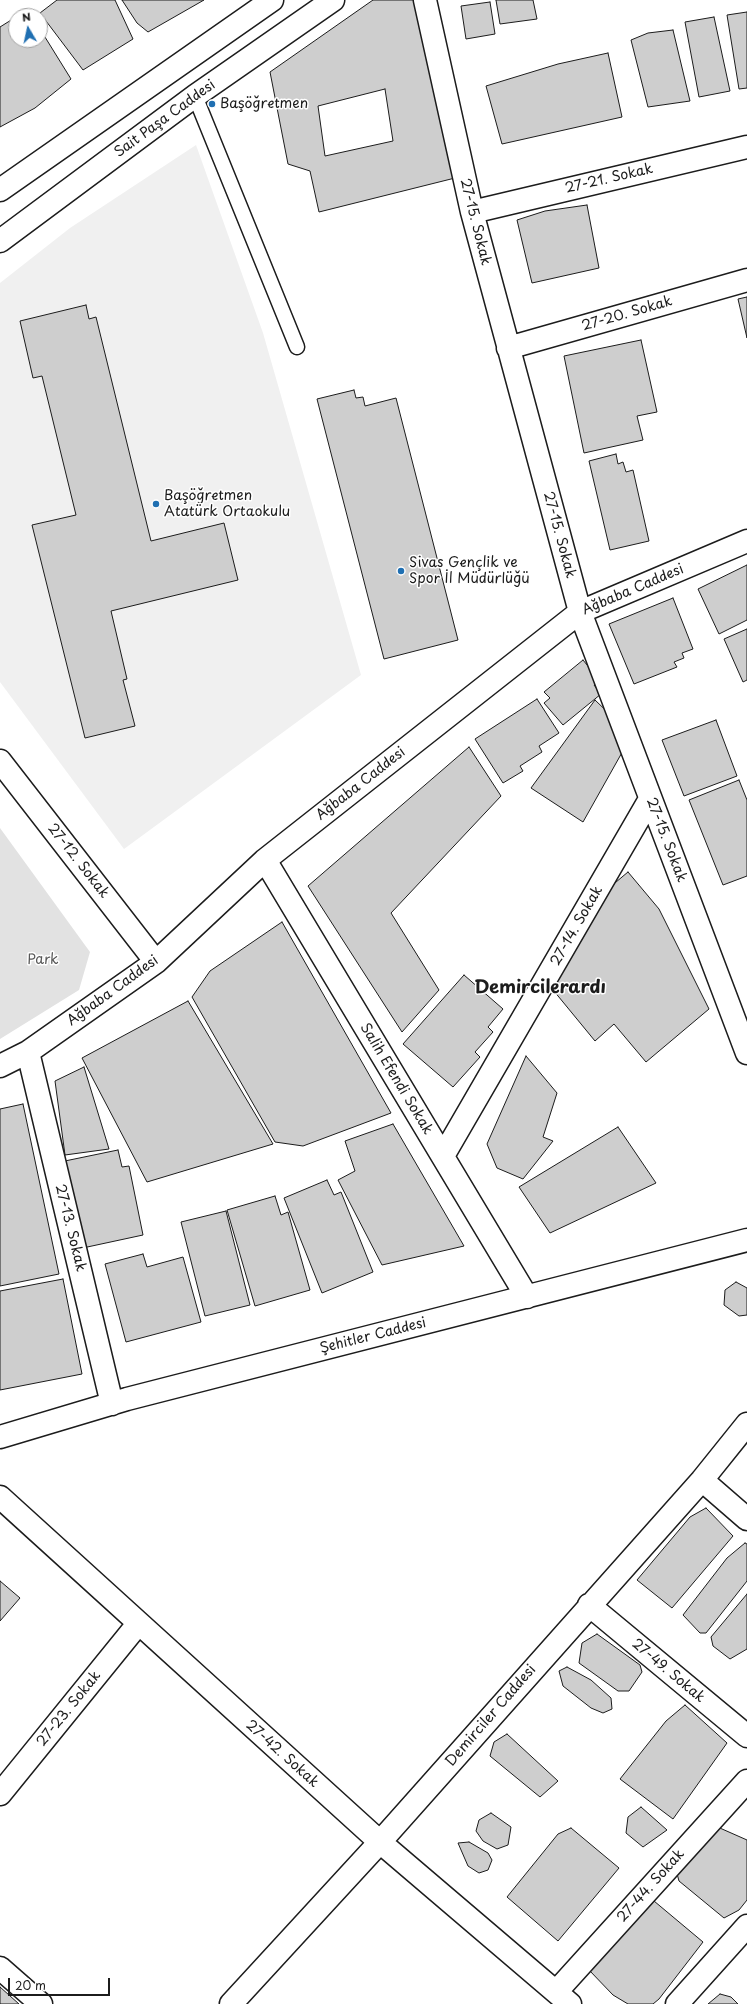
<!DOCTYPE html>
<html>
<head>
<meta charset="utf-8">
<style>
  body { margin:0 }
  #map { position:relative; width:747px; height:2004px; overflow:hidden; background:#fff; font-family:"Playpen Sans",sans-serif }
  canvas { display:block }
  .north { position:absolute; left:8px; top:8px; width:40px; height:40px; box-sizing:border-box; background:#fff; border:1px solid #a4a4a4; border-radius:50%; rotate:351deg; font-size:11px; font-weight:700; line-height:16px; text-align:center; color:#1c1c1c }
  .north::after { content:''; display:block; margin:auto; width:14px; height:18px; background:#1f6fb2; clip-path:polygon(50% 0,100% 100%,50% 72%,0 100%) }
  .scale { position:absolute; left:8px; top:1978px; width:102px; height:18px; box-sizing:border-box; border:2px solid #1c1c1c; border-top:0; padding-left:5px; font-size:12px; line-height:14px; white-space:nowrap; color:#1c1c1c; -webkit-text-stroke:3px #fff; paint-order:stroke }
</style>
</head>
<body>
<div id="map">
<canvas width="747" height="2004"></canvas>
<div class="north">N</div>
<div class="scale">20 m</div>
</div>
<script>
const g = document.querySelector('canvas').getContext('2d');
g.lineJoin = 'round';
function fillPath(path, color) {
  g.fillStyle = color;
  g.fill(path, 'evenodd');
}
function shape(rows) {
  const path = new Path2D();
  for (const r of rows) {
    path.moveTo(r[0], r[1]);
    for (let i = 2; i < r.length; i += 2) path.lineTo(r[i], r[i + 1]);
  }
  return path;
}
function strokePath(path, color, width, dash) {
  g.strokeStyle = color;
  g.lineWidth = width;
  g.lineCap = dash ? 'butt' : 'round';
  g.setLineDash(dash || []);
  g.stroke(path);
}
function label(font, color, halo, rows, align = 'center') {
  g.font = font + ' "Playpen Sans",sans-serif';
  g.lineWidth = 3;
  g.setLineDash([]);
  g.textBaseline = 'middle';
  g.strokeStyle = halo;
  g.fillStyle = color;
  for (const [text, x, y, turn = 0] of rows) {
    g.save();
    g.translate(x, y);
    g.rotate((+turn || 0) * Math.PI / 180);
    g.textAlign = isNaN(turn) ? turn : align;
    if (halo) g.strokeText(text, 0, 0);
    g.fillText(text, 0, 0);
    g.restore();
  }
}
fillPath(shape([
  [196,145,263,333,361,675,124,849,0,682,0,283,70,228]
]), '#f0f0f0');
fillPath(shape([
  [0,828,90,952,79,990,0,1039]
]), '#e2e2e2');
const building = shape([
  [57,0,115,0,133,39,83,70,40,13,57,0],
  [122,0,204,0,148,32,137,23,122,0],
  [373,0,419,0,459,177,319,212,310,171,288,164,270,72,373,0],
  [385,89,393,141,325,156,318,106,385,89],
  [496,0,533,0,537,19,500,24,496,0],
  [490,2,495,34,466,39,461,6,490,2],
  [25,10,30,16,17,16,25,10],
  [747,12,747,88,739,89,727,15,747,12],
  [16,17,16,40,40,40,40,29,71,79,35,108,0,127,0,27,16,17],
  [714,17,730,91,699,97,685,22,714,17],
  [673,30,690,101,648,107,631,40,648,33,673,30],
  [608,53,622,117,502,144,486,86,558,64,608,53],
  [587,205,599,268,532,283,517,220,545,211,587,205],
  [747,297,747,338,738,299,747,297],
  [86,305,89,319,96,317,151,541,224,523,238,580,111,611,127,679,123,680,135,726,85,738,32,525,76,515,42,376,33,378,20,321,86,305],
  [641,340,657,412,637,416,643,440,584,453,564,356,641,340],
  [354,390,356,398,363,397,365,406,396,398,458,640,384,659,317,399,354,390],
  [616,454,618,464,623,462,626,472,633,470,649,541,610,550,589,461,616,454],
  [747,565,747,620,719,634,698,589,747,565],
  [673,598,693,649,682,653,684,658,674,662,677,667,634,684,609,624,673,598],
  [747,629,747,680,743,682,724,639,747,629],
  [583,660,600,681,594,685,601,694,563,725,544,703,550,698,544,692,583,660],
  [537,699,559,733,539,746,542,752,520,766,523,771,503,783,475,739,537,699],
  [595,700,619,723,624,749,583,822,531,788,595,700],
  [716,720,737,776,684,796,662,740,716,720],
  [469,747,501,796,391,913,439,990,402,1032,308,886,469,747],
  [739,780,747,800,747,876,723,885,689,800,739,780],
  [628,872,659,909,709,1009,646,1062,614,1024,595,1041,549,985,597,898,628,872],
  [282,922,391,1113,303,1146,275,1142,192,997,210,971,282,922],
  [464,975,503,1009,488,1027,493,1032,475,1052,480,1057,453,1087,403,1044,464,975],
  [188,1001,273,1144,147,1182,82,1058,188,1001],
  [526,1056,557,1093,543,1137,553,1141,523,1179,497,1168,487,1144,526,1056],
  [84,1067,109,1149,65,1155,55,1081,84,1067],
  [23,1104,59,1274,0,1286,0,1109,23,1104],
  [393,1124,464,1246,382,1265,338,1180,355,1171,345,1141,393,1124],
  [618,1127,656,1183,550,1233,519,1187,618,1127],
  [118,1150,122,1167,129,1166,143,1235,78,1249,60,1162,118,1150],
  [327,1180,334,1195,341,1192,373,1272,322,1293,284,1198,327,1180],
  [275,1196,281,1215,288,1212,310,1290,255,1306,227,1210,275,1196],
  [226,1211,250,1305,205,1316,181,1222,226,1211],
  [143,1254,147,1267,183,1257,201,1322,126,1342,105,1264,143,1254],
  [63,1279,82,1374,0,1390,0,1291,63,1279],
  [736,1282,747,1288,747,1315,739,1316,724,1305,725,1290,736,1282],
  [706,1508,733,1536,672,1608,637,1580,690,1517,706,1508],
  [745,1543,747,1544,747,1581,706,1633,700,1633,683,1615,727,1558,745,1543],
  [0,1581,20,1598,0,1621,0,1581],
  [747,1594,747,1649,730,1659,713,1646,711,1637,747,1594],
  [597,1634,640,1665,642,1672,629,1691,618,1691,579,1663,582,1643,597,1634],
  [567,1667,591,1680,611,1698,612,1709,603,1713,591,1708,563,1686,559,1671,567,1667],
  [685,1705,727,1743,673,1819,620,1779,666,1721,685,1705],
  [507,1734,558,1781,540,1797,490,1756,494,1742,507,1734],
  [641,1807,667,1830,643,1847,626,1833,628,1817,641,1807],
  [491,1813,511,1827,508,1845,497,1849,483,1841,476,1831,479,1820,491,1813],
  [713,1825,747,1840,747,1900,739,1910,724,1918,679,1881,676,1870,713,1825],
  [571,1828,619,1868,558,1941,507,1897,558,1834,571,1828],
  [469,1842,488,1853,492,1860,488,1870,479,1873,468,1866,458,1843,469,1842],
  [654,1901,703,1942,659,1999,653,2004,628,2004,613,1995,589,1970,645,1902,654,1901],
  [0,1987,19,2004,0,2004,0,1987],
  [720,1994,731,1997,738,2004,708,2004,720,1994]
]);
fillPath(building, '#cecece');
strokePath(building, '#1c1c1c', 1);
const lane = shape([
  [195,96,297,347]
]);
const street = shape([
  [425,0,472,212,580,612,747,1053],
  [472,212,747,147],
  [508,348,747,280],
  [0,761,156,962],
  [265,860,527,1297],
  [28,1052,112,1404],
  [0,1066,28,1052,156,962,265,860,580,612,747,541],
  [443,1156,650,799],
  [0,1437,127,1399,747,1240],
  [702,1480,747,1519],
  [0,1497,380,1842,570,2004],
  [589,1605,747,1736],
  [0,1794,138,1624],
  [0,1968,41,2004],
  [556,1992,747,1781],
  [231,2004,380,1842,702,1480,747,1424],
  [677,2004,747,1926]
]);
const secondary = shape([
  [0,190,272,0],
  [0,241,195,96,333,0]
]);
strokePath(lane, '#1c1c1c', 17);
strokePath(street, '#1c1c1c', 25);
strokePath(secondary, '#1c1c1c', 25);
strokePath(lane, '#fff', 14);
strokePath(street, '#fff', 22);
strokePath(secondary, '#fff', 22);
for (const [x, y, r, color] of [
  [212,104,4,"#1f6fb2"],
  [156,504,4,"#1f6fb2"],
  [401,571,4,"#1f6fb2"]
]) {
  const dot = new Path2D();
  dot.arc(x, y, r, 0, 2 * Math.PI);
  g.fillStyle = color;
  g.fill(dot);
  strokePath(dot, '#fff', 1.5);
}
label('14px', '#1c1c1c', '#fff', [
  ["Başöğretmen",220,104],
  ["Başöğretmen",164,496],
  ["Atatürk Ortaokulu",164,512],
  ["Sivas Gençlik ve",409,563],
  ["Spor İl Müdürlüğü",409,579]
], 'left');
label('14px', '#1c1c1c', '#fff', [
  ["Sait Paşa Caddesi",165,119,-36],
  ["27-21. Sokak",609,179,-13],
  ["27-15. Sokak",475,222,76],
  ["27-20. Sokak",627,314,-16],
  ["27-15. Sokak",559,535,75],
  ["Ağbaba Caddesi",633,590,-23],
  ["Ağbaba Caddesi",361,784,-38],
  ["27-15. Sokak",666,840,69],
  ["27-12. Sokak",78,861,52],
  ["27-14. Sokak",577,926,-60],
  ["Ağbaba Caddesi",113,991,-36],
  ["Salih Efendi Sokak",396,1079,59],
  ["27-13. Sokak",70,1228,76],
  ["Şehitler Caddesi",373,1336,-14],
  ["27-49. Sokak",668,1671,40],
  ["27-23. Sokak",69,1709,-51],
  ["Demirciler Caddesi",491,1716,-49],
  ["27-42. Sokak",282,1754,42],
  ["27-44. Sokak",651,1886,-48]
]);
label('14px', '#575757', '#fff', [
  ["Park",43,960]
]);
label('bold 18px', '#1c1c1c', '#fff', [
  ["Demircilerardı",540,988]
]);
</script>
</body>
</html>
